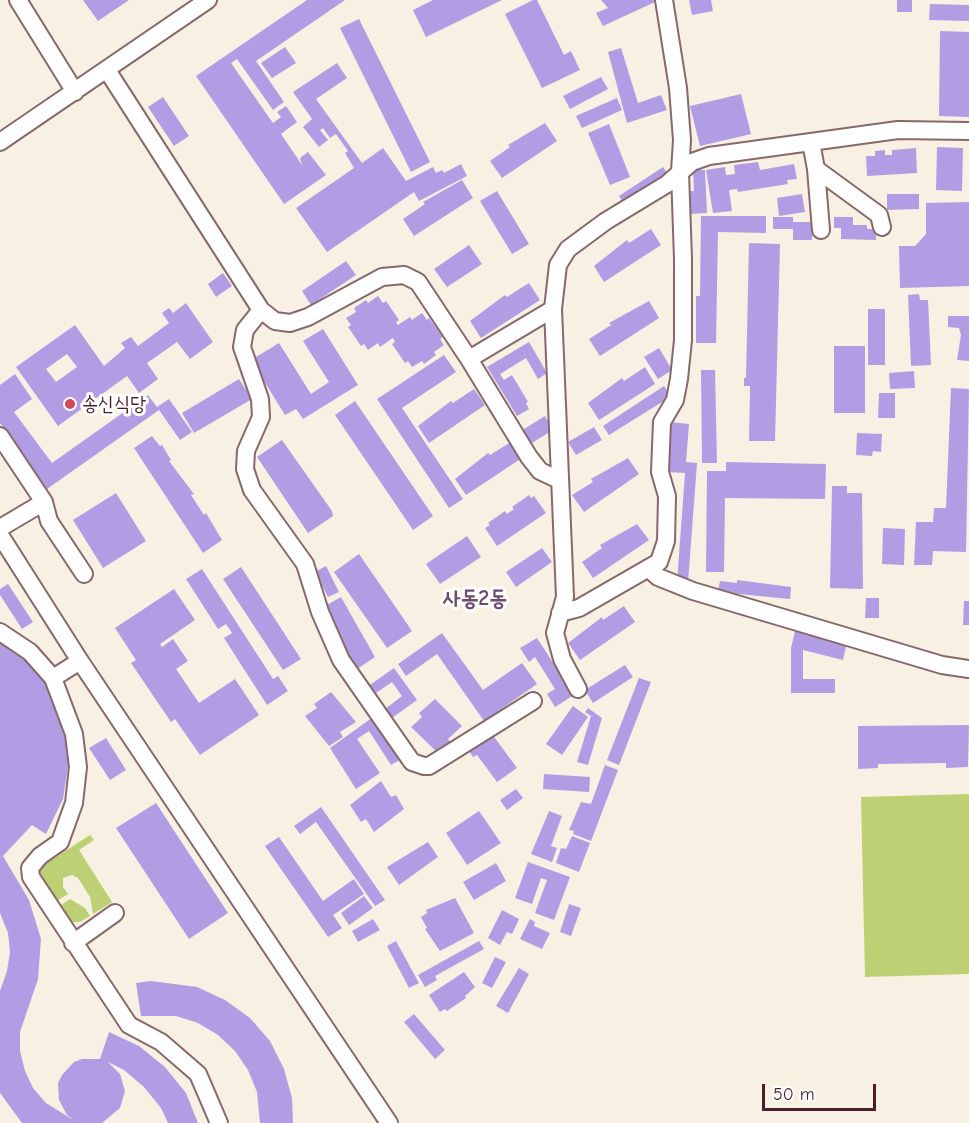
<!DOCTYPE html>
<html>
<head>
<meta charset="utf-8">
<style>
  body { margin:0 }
  #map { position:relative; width:969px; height:1123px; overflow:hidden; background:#f8f0e2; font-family:"Comic Neue",sans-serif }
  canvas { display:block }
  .scale { position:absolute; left:762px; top:1084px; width:114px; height:27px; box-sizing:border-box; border:3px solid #4a1f2b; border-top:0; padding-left:8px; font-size:18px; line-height:21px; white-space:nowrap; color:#4a1f2b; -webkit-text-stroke:4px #fff; paint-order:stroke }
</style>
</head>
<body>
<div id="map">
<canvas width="969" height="1123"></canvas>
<div class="scale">50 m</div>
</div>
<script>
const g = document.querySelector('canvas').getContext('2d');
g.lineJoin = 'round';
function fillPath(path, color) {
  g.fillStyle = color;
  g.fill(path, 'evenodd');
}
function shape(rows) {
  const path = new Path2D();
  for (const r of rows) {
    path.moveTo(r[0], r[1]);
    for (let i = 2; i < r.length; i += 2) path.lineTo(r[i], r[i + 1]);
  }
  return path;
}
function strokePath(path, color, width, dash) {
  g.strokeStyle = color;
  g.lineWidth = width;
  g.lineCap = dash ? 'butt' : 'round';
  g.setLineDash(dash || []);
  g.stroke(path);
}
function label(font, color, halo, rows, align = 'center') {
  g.font = font + ' "Comic Neue","Poor Story",sans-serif';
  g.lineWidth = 6;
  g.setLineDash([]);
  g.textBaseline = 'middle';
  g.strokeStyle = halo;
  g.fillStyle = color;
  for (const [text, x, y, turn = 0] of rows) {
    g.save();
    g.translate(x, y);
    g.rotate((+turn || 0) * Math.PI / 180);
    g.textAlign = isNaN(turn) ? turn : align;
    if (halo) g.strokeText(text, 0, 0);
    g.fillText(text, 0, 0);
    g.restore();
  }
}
fillPath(shape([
  [969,794,969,974,865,977,861,797],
  [90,835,94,840,79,850,112,902,93,914,90,897,78,878,72,875,63,878,63,887,68,894,57,901,39,871,39,868],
  [70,899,85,908,90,916,80,922,72,922,61,905]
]), '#bdd074');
fillPath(shape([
  [83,0,129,0,98,21],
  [307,0,345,0,256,61,284,102,273,110,237,59,231,63,273,123,281,117,277,112,286,106,297,122,281,134,302,165,300,158,308,152,326,175,284,204,196,76],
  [433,0,502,0,426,37,413,10],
  [533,0,537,0,564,55,571,51,580,70,542,88,505,14],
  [601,0,655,0,655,2,603,26,596,13,608,8],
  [689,0,711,0,713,11,692,15],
  [897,0,912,0,912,12,897,12],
  [930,4,969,5,969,21,929,20],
  [359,19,430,162,411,172,340,28],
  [940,31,969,32,969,117,939,116],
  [285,47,296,63,272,78,261,63],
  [621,48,638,103,661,95,667,110,627,123,608,52],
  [337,63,347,78,316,99,362,163,383,148,406,181,433,167,436,173,442,170,444,173,461,164,467,176,419,201,414,192,327,252,296,208,354,168,345,153,348,151,336,134,330,138,323,128,320,130,328,140,319,147,303,127,312,119,293,92],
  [601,77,608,89,570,109,563,96],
  [741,94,751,134,700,146,690,106],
  [163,97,189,136,174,146,148,107],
  [617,98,622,110,582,128,576,116],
  [545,123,557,141,502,178,490,161,510,147,508,145],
  [609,124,630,177,610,185,588,133],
  [937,147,963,148,962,191,936,190],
  [916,148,917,173,867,176,866,156,875,156,875,151,885,150,885,155,892,155,892,150],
  [758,162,760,170,794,164,797,179,787,180,788,184,738,192,737,189,729,190,732,211,713,213,706,170,725,167,726,175,735,174,734,165],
  [663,167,670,177,625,205,619,196],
  [693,170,705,170,707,213,690,214,689,191,694,191],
  [462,180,473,198,414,236,403,219,425,204,423,202],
  [497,191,529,244,512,254,480,201],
  [802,194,805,212,779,216,777,198],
  [887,194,919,194,919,209,887,210],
  [969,202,969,286,900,288,899,246,915,246,926,234,926,203],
  [701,216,766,216,766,233,718,232,716,343,696,343,696,296,700,296],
  [773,217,793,217,793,222,812,222,812,240,793,240,793,229,773,229],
  [834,217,853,217,853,225,867,225,867,229,876,229,876,240,841,239,841,228,834,228],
  [651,229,661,245,604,282,594,266,627,240,629,243],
  [749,243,780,244,775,441,749,441,750,386,744,386,744,378,746,378],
  [469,245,482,264,447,287,434,269],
  [346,261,356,275,311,305,302,291],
  [223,273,232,286,216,297,208,284],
  [529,283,540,300,481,338,470,321,505,295,507,297],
  [919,294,920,300,928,300,931,365,911,366,908,295],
  [378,296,383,303,386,301,399,320,396,322,398,325,410,317,412,320,422,313,427,320,429,318,443,337,440,339,444,345,434,352,436,355,424,364,422,361,412,367,408,361,405,363,392,344,395,342,393,338,380,347,378,343,368,350,364,344,361,346,348,327,351,325,346,318,356,312,354,308,366,300,368,303],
  [649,301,659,318,600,356,589,339,611,325,609,323],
  [186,303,213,342,190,359,177,342,147,363,158,379,139,393,127,376,58,426,16,367,75,325,104,366,125,348,121,343,131,337,138,346,169,323,162,313,169,308,173,313],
  [67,354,77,367,56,382,46,369],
  [868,309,885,309,885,365,868,365],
  [948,316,969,316,969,361,957,360,961,335,959,328,948,327],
  [323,329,358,385,303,419,296,409,285,415,251,360,279,343,311,394,329,382,303,341],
  [529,342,547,373,538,379,526,358,500,374,504,380,512,375,528,402,526,403,529,409,517,416,487,367],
  [834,346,865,346,865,413,834,413],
  [659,348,672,370,658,379,644,357],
  [444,355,456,372,402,408,463,499,449,508,377,399],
  [645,367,655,384,599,420,588,403,622,378,624,381],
  [701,370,715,370,717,463,702,463],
  [914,371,915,388,890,389,889,373],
  [15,374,32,399,14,412,52,463,148,395,157,407,169,399,192,432,180,440,159,410,47,489,0,423,0,385],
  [239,379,252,399,194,433,182,413],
  [664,386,670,395,667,399,609,435,603,426],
  [951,388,969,389,966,552,933,551,932,565,914,565,916,522,933,522,934,508,946,508],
  [474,389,485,405,429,443,418,426,451,401,453,403],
  [879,393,895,393,895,418,878,418],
  [355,401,433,516,413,530,335,415],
  [545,416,553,430,527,446,519,432],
  [670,422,689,424,686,462,697,463,688,583,677,582,685,473,666,472],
  [594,427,602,440,576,455,568,442],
  [857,433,882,434,881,452,873,451,872,456,856,455],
  [152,436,160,446,162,445,171,460,169,461,194,494,191,495,204,515,206,513,222,540,203,553,134,448],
  [282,440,332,511,333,516,308,533,257,457],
  [511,442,522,458,466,495,455,479,488,453,490,455],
  [628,458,639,474,584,512,572,495,593,482,591,479],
  [726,462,826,464,825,499,725,498,724,572,706,572,707,471,726,471],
  [832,486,847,486,847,493,862,493,863,589,830,588],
  [116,493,146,541,103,568,73,520],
  [529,495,531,498,534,496,546,513,497,546,485,528,490,525,488,523,505,511,507,514,514,509,512,507],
  [637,524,649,540,593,578,582,562,602,548,600,545],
  [883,528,905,529,904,565,882,564],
  [467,536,481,557,440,584,426,564],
  [542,548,552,562,516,587,506,572],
  [359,554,412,631,387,648,334,572],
  [326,566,339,592,328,597,315,572],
  [241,567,301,659,283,670,223,579],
  [202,569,273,679,278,676,288,691,267,705,224,638,232,633,226,624,218,629,186,579],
  [737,580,791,587,790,599,718,592,720,581,737,583],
  [8,584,33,622,22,629,0,595,0,589],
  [174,589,195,620,160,644,162,647,173,639,188,661,176,669,199,703,235,679,259,715,200,755,175,719,171,722,131,663,136,660,115,628],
  [341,597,375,657,357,669,342,646,344,644,325,606],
  [866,598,879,598,879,618,865,618],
  [964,601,969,601,969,625,963,625],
  [624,606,635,622,580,660,568,643,602,617,603,620],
  [795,631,847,642,843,660,803,650,803,679,835,679,835,693,791,693,791,648],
  [442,633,483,690,522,663,537,684,484,721,437,654,406,676,398,664],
  [0,635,39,669,50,685,64,721,69,760,63,799,46,834,32,825,3,856,29,900,41,939,38,979,20,1032,20,1051,25,1071,33,1088,46,1103,75,1121,67,1115,59,1100,58,1083,62,1075,74,1062,82,1059,100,1059,109,1032,139,1046,165,1067,186,1093,198,1123,168,1123,161,1108,144,1087,124,1070,108,1062,120,1074,125,1091,120,1108,102,1123,22,1123,0,1093,0,991,7,971,10,952,8,933,0,913],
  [537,638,574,695,555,707,547,694,555,689,535,657,529,662,520,648],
  [625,665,633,677,593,703,585,690],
  [394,668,417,700,392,718,385,709,402,696,392,682,373,695,367,687],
  [639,678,651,682,619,765,607,760],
  [331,692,356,722,340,732,343,737,329,746,305,716,317,708,314,704],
  [435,699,462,726,448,739,451,743,439,754,411,727,422,717,419,713],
  [573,706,588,717,562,755,546,744],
  [588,708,602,718,588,765,577,762,591,716,585,712],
  [373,717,401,759,391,765,369,731,357,739,380,773,356,789,330,748],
  [969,725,968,767,946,768,946,763,878,764,878,768,858,769,858,726],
  [492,734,517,768,497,782,477,755,473,757,469,751],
  [106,738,126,770,110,780,89,748],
  [605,765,618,770,591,841,573,834,574,831,569,830,581,802,591,804],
  [544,774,590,777,589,792,543,789],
  [381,781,391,797,396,795,404,809,374,832,366,819,361,822,350,805],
  [516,789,523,798,507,810,500,800],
  [156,803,228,913,189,939,116,828],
  [321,807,385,900,375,906,316,822,300,834,294,826],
  [479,811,501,843,467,865,446,833],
  [549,811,562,816,551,846,557,848,552,862,531,854],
  [572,836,590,843,579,872,556,863,561,848,566,849],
  [279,837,323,901,354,879,364,894,333,915,342,928,328,937,265,846],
  [428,842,438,857,399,885,387,867],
  [528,862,570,877,554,920,535,913,547,880,541,878,532,904,515,898],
  [496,863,506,881,474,900,463,882],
  [364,896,373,908,349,925,341,913],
  [455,898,474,933,440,951,425,929,427,928,421,917,427,913,426,910],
  [569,904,581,908,571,936,560,932],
  [502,910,519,919,512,934,507,932,500,945,488,938],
  [373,919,380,930,358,942,352,931],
  [530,919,535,922,534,926,550,933,542,949,520,939],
  [396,941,419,983,409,988,387,946],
  [479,941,484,949,435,976,437,980,425,987,418,975],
  [495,957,506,962,492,988,482,983],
  [519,968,529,974,508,1013,496,1006],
  [464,972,475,987,465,996,466,998,447,1011,445,1009,440,1012,429,995],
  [151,981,197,987,225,1000,250,1018,270,1041,284,1069,292,1098,293,1123,260,1123,257,1092,248,1070,235,1051,218,1035,198,1023,176,1016,141,1016,136,983],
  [414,1014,445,1050,435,1059,404,1022]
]), '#b29de5');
const minor = shape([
  [18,0,75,92],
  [107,70,261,310,245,330,242,347,260,399,261,417,246,451,245,469,252,490,305,564,320,612,341,660,412,762,424,766,429,766,533,701],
  [0,142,208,0],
  [811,142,816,169,821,230],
  [816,169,879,215,882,227],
  [553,309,565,597,555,633,562,659,578,689],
  [261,310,275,321,290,323,308,317,382,277,404,275,418,282,469,359,529,457,540,471,559,480],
  [469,359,553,309,558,265,568,249,606,221,667,184,692,162,709,156,898,130,969,131],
  [0,436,44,502,49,521,84,574],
  [0,528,44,502],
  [0,535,80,661,389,1123],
  [648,568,658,577,693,591,942,665,969,669],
  [560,613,579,608,659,562,666,541,667,496,660,472,662,422,675,400,679,379,683,340,683,259,680,172,682,140,678,88,664,0],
  [0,632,30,652,53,678,74,734,78,767,74,803,60,842,40,856,30,868,31,877,129,1025,161,1042,198,1074,219,1123],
  [53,678,80,661],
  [73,943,115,913]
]);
strokePath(minor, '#87686b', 20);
strokePath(minor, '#fff', 16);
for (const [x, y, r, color] of [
  [70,404,6,"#d1495b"]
]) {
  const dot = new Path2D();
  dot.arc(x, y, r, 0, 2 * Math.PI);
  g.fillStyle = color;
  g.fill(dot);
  strokePath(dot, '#fff', 2);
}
label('20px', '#4a1f2b', '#fff', [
  ["송신식당",82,404]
], 'left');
label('bold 22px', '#6e4b6c', '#fff', [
  ["사동2동",475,599]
]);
</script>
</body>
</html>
